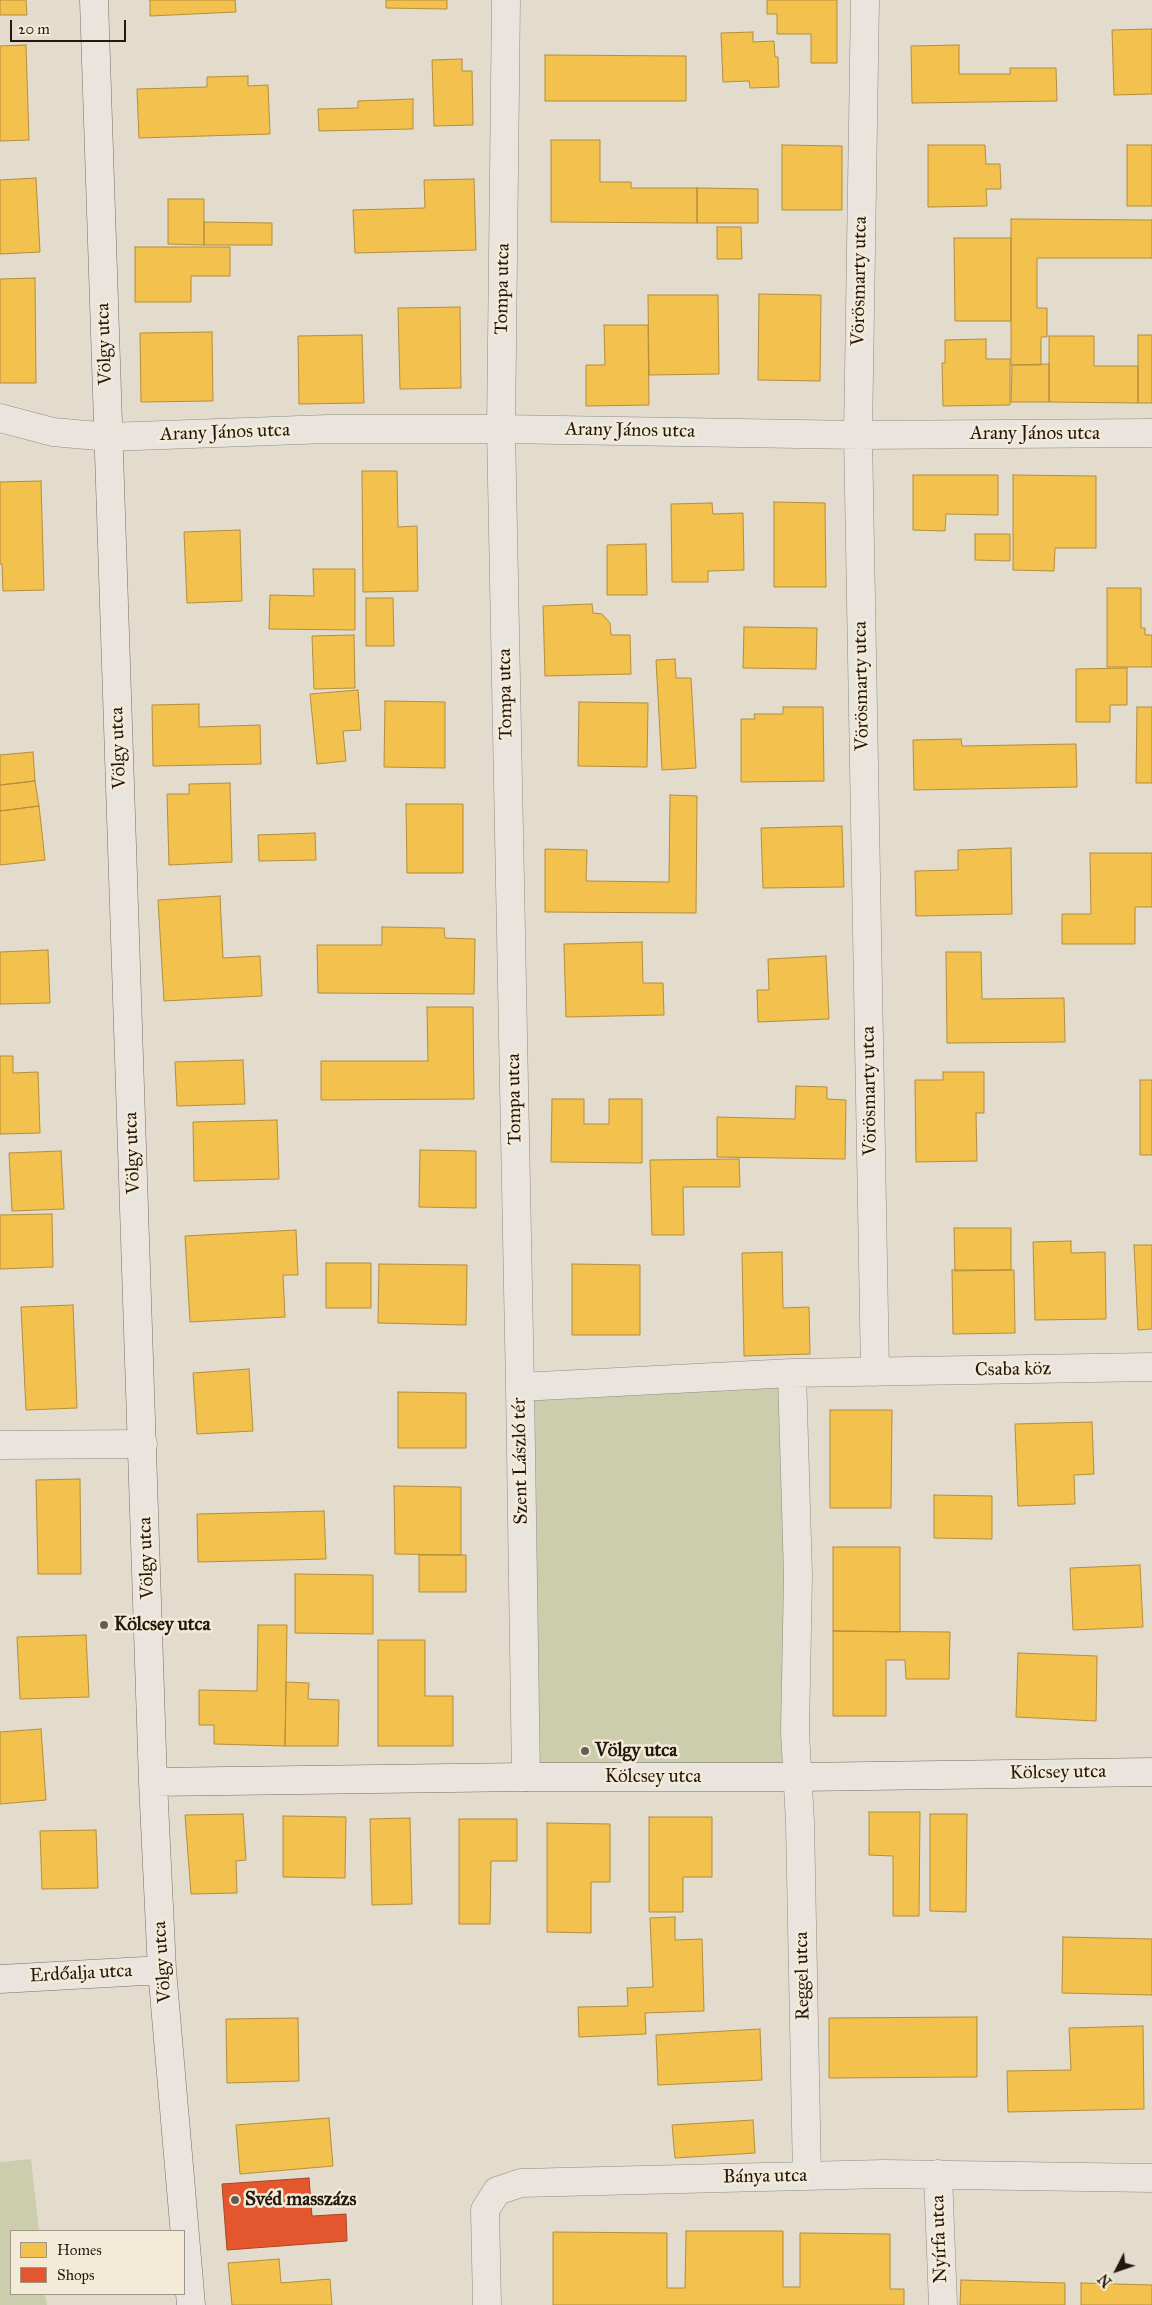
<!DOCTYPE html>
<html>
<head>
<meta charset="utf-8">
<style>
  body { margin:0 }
  #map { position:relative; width:1152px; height:2305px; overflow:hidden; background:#e3dbcc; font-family:"IM FELL Great Primer",serif }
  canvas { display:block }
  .legend { position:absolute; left:10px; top:2230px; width:175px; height:65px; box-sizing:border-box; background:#f3ead8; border:1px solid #a09687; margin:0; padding:6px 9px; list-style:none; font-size:15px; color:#24180e }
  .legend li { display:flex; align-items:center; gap:10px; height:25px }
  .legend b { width:25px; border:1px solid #a09687 }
  .north { position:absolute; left:1092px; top:2245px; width:50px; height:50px; -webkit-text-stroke:4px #f3ead8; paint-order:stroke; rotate:229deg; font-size:14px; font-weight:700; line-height:20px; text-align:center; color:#24180e }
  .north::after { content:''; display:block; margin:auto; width:18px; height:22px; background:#24180e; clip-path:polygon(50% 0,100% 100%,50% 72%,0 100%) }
  .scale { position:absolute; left:10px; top:20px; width:116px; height:22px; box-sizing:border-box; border:2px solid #24180e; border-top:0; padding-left:6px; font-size:15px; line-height:18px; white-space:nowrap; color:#24180e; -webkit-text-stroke:4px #f3ead8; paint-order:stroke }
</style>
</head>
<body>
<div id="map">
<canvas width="1152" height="2305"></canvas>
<ul class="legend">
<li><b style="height:14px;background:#f2c14e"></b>Homes</li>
<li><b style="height:14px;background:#e4572e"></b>Shops</li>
</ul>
<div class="north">N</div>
<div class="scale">20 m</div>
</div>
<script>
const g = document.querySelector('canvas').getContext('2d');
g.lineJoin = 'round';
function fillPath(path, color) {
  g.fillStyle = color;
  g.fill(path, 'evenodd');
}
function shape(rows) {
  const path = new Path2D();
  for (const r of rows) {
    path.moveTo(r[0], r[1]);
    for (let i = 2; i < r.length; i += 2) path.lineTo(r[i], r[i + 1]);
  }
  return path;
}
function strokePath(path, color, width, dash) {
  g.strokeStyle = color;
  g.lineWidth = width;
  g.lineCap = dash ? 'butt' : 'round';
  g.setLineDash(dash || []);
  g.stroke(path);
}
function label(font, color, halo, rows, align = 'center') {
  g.font = font + ' "IM FELL Great Primer",serif';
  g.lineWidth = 5;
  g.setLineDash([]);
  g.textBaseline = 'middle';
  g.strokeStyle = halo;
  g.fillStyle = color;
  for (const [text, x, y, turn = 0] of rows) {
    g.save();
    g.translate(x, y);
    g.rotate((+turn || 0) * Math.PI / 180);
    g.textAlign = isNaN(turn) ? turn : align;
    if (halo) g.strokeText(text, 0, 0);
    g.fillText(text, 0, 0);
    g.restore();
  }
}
fillPath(shape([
  [792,1373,799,1777,526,1777,520,1387],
  [31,2159,39,2231,11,2231,11,2294,45,2294,47,2305,0,2305,0,2162]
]), '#cbcdad');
const homes = shape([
  [0,0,26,0,27,15,0,15,0,0],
  [150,0,235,0,236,12,150,16,150,0],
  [386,0,447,0,447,9,386,8,386,0],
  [767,0,837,0,837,63,811,63,811,34,777,34,777,14,767,14,767,0],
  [1152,29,1152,94,1114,95,1112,30,1152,29],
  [753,32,753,42,774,41,775,57,778,57,779,87,750,88,749,81,723,82,721,33,753,32],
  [26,45,29,140,0,141,0,46,26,45],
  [959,45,959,74,1010,74,1010,68,1056,68,1057,101,912,103,911,46,959,45],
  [545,55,686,56,686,101,545,101,545,55],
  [462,59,462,71,472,71,473,125,434,126,432,60,462,59],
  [248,76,248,86,268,85,270,134,139,138,137,89,207,87,207,77,248,76],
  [413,99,413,129,319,131,318,109,358,108,358,101,413,99],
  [551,140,600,140,600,182,631,182,631,188,697,188,697,223,551,222,551,140],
  [782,145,842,146,842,210,782,210,782,145],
  [928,145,985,145,986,164,1000,164,1001,189,986,189,987,206,928,207,928,145],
  [1127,145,1152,145,1152,206,1127,206,1127,145],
  [36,178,40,252,0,254,0,180,36,178],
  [474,179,476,250,355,253,353,210,425,208,424,180,474,179],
  [697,188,758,189,758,223,697,223,697,188],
  [168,199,204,199,204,245,168,244,168,199],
  [1011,219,1152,220,1152,258,1037,258,1037,308,1047,308,1047,337,1041,337,1041,365,1011,365,1011,219],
  [204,222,272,223,272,245,204,245,204,222],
  [717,227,741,227,742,259,717,259,717,227],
  [954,238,1011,238,1011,321,955,321,954,238],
  [135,247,230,247,230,276,191,276,191,302,135,302,135,247],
  [35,278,36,383,0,383,0,279,35,278],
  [759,294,821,295,820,381,758,380,759,294],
  [648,295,718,295,719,374,649,375,648,295],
  [460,307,461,388,400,389,398,308,460,307],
  [604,325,648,325,649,405,586,406,586,365,605,365,604,325],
  [212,332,213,401,141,402,140,333,212,332],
  [362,335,364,403,299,404,298,336,362,335],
  [1138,335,1152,335,1152,403,1138,403,1138,335],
  [1049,336,1094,336,1094,366,1138,366,1138,403,1049,402,1049,336],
  [986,339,986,359,1010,359,1010,405,943,406,942,363,945,363,945,340,986,339],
  [1049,364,1049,402,1011,402,1012,365,1049,364],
  [362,471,397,471,398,527,417,526,418,591,363,592,362,471],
  [913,475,998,475,998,515,946,514,945,531,913,530,913,475],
  [1013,475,1096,476,1096,548,1055,548,1054,571,1013,570,1013,475],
  [41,481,44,590,3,591,2,564,0,564,0,482,41,481],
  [774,502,825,503,826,587,774,587,774,502],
  [712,503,713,514,743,513,744,570,708,571,708,582,672,582,671,504,712,503],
  [240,530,242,601,187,603,184,532,240,530],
  [975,534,1010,534,1010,561,975,560,975,534],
  [646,544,647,595,607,595,607,545,646,544],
  [313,569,355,569,355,630,269,629,270,595,314,596,313,569],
  [1107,588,1141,588,1141,628,1145,628,1145,635,1152,635,1152,667,1107,667,1107,588],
  [366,598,393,598,394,646,366,646,366,598],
  [592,604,593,613,602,614,610,623,611,635,630,635,631,674,545,676,543,606,592,604],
  [744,627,817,628,816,669,743,668,744,627],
  [354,635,355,688,314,689,312,636,354,635],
  [675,659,676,678,691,678,696,768,662,770,656,660,675,659],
  [1127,668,1127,705,1110,705,1110,722,1076,722,1076,669,1127,668],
  [358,690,361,730,343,731,346,761,317,764,310,694,358,690],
  [385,701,445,702,445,768,384,767,385,701],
  [579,702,648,703,647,767,578,766,579,702],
  [199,704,199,727,260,725,261,764,153,766,152,705,199,704],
  [783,707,823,707,824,781,741,782,741,719,755,719,754,714,783,714,783,707],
  [1137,707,1152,707,1152,783,1136,783,1137,707],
  [961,739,962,746,1076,744,1077,787,914,790,913,740,961,739],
  [33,752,35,781,0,785,0,755,33,752],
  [35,781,39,806,0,811,0,785,35,781],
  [230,783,232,862,169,865,167,794,189,794,189,784,230,783],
  [670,795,697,796,696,913,545,912,545,849,587,850,586,881,669,882,670,795],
  [406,804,463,804,463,873,407,873,406,804],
  [39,806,45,860,0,865,0,811,39,806],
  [842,826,844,887,763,888,761,828,842,826],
  [315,833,316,860,259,861,258,835,315,833],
  [1011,848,1012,914,916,916,915,871,958,870,958,850,1011,848],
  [1090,853,1152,853,1152,907,1135,907,1135,944,1062,944,1062,914,1091,914,1090,853],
  [220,896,223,958,260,956,262,996,164,1001,158,900,220,896],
  [382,927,444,928,445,938,475,939,474,994,318,993,317,945,382,945,382,927],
  [642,942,643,983,663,983,664,1015,566,1017,564,944,642,942],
  [48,950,50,1003,0,1004,0,952,48,950],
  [946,952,981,952,982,999,1064,998,1065,1042,947,1043,946,952],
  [826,956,829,1019,758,1022,757,990,769,990,768,959,826,956],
  [427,1007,473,1007,474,1099,321,1100,321,1061,428,1061,427,1007],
  [0,1056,13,1056,13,1073,38,1072,40,1133,0,1134,0,1056],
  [243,1060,245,1104,177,1106,175,1062,243,1060],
  [943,1072,984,1072,984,1113,976,1113,977,1161,916,1162,915,1080,943,1080,943,1072],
  [1140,1080,1152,1080,1152,1155,1140,1155,1140,1080],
  [796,1086,827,1087,827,1099,846,1100,845,1159,717,1157,717,1117,795,1119,796,1086],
  [552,1099,584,1099,584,1124,609,1124,609,1099,642,1099,642,1163,551,1162,552,1099],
  [277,1120,279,1179,194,1181,193,1122,277,1120],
  [420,1150,476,1151,476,1208,419,1207,420,1150],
  [61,1151,64,1209,12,1211,9,1153,61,1151],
  [739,1159,740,1187,683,1187,684,1235,652,1235,650,1160,739,1159],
  [52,1214,53,1267,0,1269,0,1215,52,1214],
  [954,1228,1011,1228,1011,1270,955,1271,954,1228],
  [296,1230,298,1275,283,1275,285,1317,190,1322,185,1236,296,1230],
  [1071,1241,1071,1253,1105,1252,1106,1319,1035,1320,1033,1242,1071,1241],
  [1134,1245,1152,1245,1152,1329,1138,1330,1134,1245],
  [782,1252,783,1308,809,1307,810,1354,744,1356,742,1253,782,1252],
  [326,1263,371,1263,371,1308,326,1308,326,1263],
  [379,1264,467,1265,466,1325,378,1323,379,1264],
  [572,1264,640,1265,640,1335,572,1335,572,1264],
  [952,1270,1014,1270,1015,1333,953,1334,952,1270],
  [73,1305,77,1408,26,1410,21,1307,73,1305],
  [249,1369,253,1431,197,1434,193,1373,249,1369],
  [398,1392,466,1393,466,1448,398,1448,398,1392],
  [830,1410,892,1410,891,1508,830,1508,830,1410],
  [1092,1422,1094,1474,1074,1475,1075,1504,1018,1506,1015,1424,1092,1422],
  [80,1479,81,1574,38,1574,36,1480,80,1479],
  [394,1486,461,1487,461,1555,395,1554,394,1486],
  [934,1495,992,1496,992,1539,934,1538,934,1495],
  [324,1511,326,1559,198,1562,197,1514,324,1511],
  [833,1547,900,1547,900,1632,833,1631,833,1547],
  [419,1555,466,1555,466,1592,419,1592,419,1555],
  [1140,1565,1143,1627,1073,1630,1070,1568,1140,1565],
  [295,1574,373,1575,373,1634,295,1633,295,1574],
  [258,1625,287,1625,285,1746,214,1744,214,1725,199,1725,199,1690,257,1691,258,1625],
  [833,1631,950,1632,949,1679,906,1679,905,1660,886,1660,886,1716,833,1716,833,1631],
  [86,1635,89,1697,20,1699,17,1637,86,1635],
  [378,1640,425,1640,425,1696,453,1696,453,1746,378,1746,378,1640],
  [1018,1653,1097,1656,1096,1721,1016,1717,1018,1653],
  [286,1682,309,1683,308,1699,339,1700,338,1746,285,1746,286,1682],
  [41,1729,46,1800,0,1804,0,1732,41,1729],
  [869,1812,920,1812,919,1916,893,1916,893,1856,869,1855,869,1812],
  [243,1814,246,1860,236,1861,237,1893,191,1894,185,1815,243,1814],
  [930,1814,967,1814,966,1912,930,1911,930,1814],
  [283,1816,346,1817,345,1878,283,1877,283,1816],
  [649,1817,712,1817,712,1877,683,1877,683,1912,649,1912,649,1817],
  [410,1818,412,1904,372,1905,370,1819,410,1818],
  [459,1819,517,1819,517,1861,491,1861,490,1924,459,1924,459,1819],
  [547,1823,610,1824,610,1882,591,1882,591,1933,547,1932,547,1823],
  [96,1830,98,1888,42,1889,40,1831,96,1830],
  [675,1917,675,1940,702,1939,704,2011,645,2013,646,2034,579,2037,578,2007,628,2006,627,1988,653,1987,650,1918,675,1917],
  [1063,1937,1152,1939,1152,1995,1062,1993,1063,1937],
  [977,2017,977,2077,829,2078,829,2018,977,2017],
  [298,2018,299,2081,227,2083,226,2019,298,2018],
  [1143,2026,1144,2109,1008,2112,1007,2071,1071,2070,1069,2028,1143,2026],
  [760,2029,762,2080,658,2085,656,2035,760,2029],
  [329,2118,333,2166,240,2174,236,2125,329,2118],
  [753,2120,755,2153,675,2158,672,2125,753,2120],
  [686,2231,783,2231,783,2287,800,2287,800,2233,890,2234,890,2289,904,2289,904,2305,553,2305,553,2232,667,2233,667,2288,685,2288,686,2231],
  [279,2259,281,2283,330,2279,332,2305,232,2305,228,2263,279,2259],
  [961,2280,1065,2283,1065,2305,960,2305,961,2280],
  [1081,2283,1152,2285,1152,2305,1081,2305,1081,2283]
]);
fillPath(homes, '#f2c14e');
strokePath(homes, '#b48e3b', 1);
const shops = shape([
  [309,2178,312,2216,346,2214,347,2241,227,2250,222,2184,309,2178]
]);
fillPath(shops, '#e4572e');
strokePath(shops, '#aa4424', 1);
const street = shape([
  [506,0,501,429,520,1387],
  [865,0,858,435,875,1372],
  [0,418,53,432,109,437,328,429,501,429,858,435,1152,433],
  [792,1373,1152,1367],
  [0,1445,143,1444],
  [526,1777,520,1387,792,1373,798,1576,795,1732,800,1822,807,2176],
  [938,2174,943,2305],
  [487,2305,485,2210,497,2191,521,2183,884,2174,1152,2178]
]);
const secondary = shape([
  [94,0,153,1782,162,1970,191,2305],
  [153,1782,526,1777,799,1777,1152,1772],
  [0,1979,162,1970]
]);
strokePath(street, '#908b81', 29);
strokePath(secondary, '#767067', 29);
strokePath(street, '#e9e5de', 28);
strokePath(secondary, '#e9e5de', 28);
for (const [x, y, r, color] of [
  [104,1625,5,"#675c50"],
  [585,1751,5,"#675c50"],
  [235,2200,5,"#675c50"]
]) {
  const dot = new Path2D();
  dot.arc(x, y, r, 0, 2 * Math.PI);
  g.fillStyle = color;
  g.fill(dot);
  strokePath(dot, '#f3ead8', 2);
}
label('19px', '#24180e', '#f3ead8', [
  ["Vörösmarty utca",860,281,-89],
  ["Tompa utca",503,289,-89],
  ["Völgy utca",105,344,-92],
  ["Arany János utca",630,431,1],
  ["Arany János utca",225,433,-2],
  ["Arany János utca",1035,434],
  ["Vörösmarty utca",862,686,-91],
  ["Tompa utca",506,694,-91],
  ["Völgy utca",119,748,-92],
  ["Vörösmarty utca",870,1091,-91],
  ["Tompa utca",515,1099,-91],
  ["Völgy utca",133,1153,-92],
  ["Csaba köz",1013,1370,-1],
  ["Szent László tér",521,1461,-91],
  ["Völgy utca",147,1558,-92],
  ["Kölcsey utca",1058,1773,-1],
  ["Kölcsey utca",653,1777],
  ["Völgy utca",163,1962,-94],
  ["Erdőalja utca",81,1974,-3],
  ["Reggel utca",803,1976,-91],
  ["Bánya utca",765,2177,-1],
  ["Nyírfa utca",940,2239,-92]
]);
label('bold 19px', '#24180e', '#f3ead8', [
  ["Kölcsey utca",114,1625],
  ["Völgy utca",595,1751],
  ["Svéd masszázs",245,2200]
], 'left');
</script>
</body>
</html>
